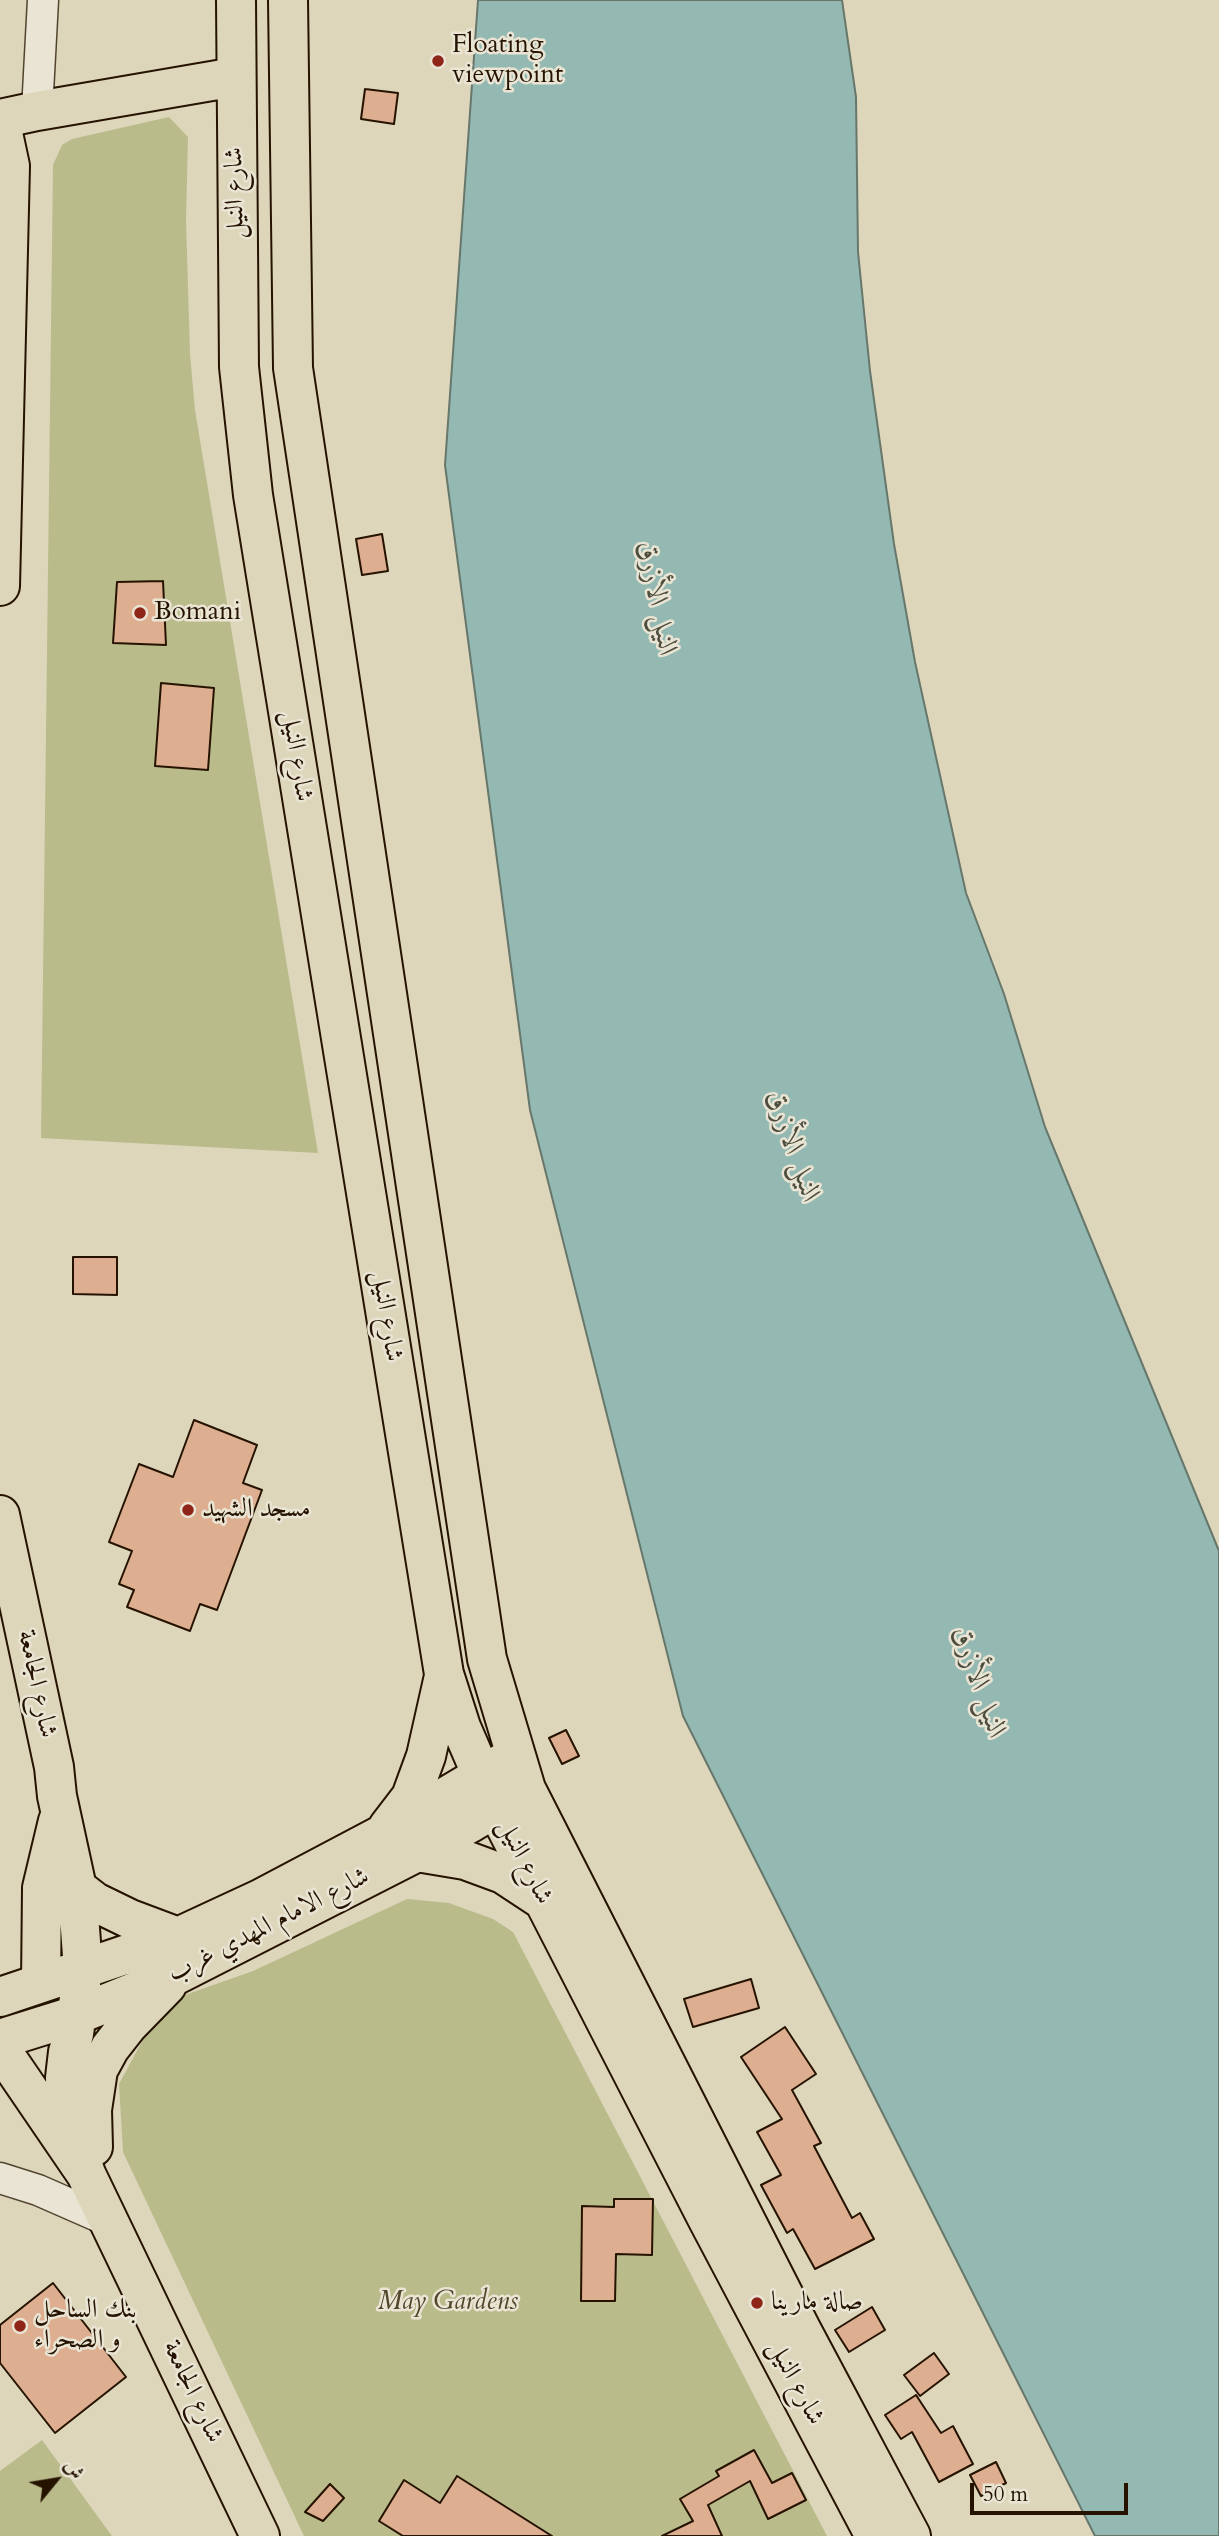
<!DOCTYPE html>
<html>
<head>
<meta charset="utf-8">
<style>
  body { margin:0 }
  #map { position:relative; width:1219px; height:2536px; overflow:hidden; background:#ddd6bb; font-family:Cardo,Amiri,serif }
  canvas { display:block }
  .north { position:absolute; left:21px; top:2445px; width:70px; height:70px; -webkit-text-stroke:5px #e9e4d3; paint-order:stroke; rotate:60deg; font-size:19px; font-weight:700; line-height:28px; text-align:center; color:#251300 }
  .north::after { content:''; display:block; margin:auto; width:24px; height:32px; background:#251300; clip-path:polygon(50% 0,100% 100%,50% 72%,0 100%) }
  .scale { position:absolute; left:970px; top:2483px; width:158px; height:32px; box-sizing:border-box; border:4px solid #251300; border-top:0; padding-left:9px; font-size:21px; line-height:24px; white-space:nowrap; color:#251300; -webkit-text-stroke:5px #e9e4d3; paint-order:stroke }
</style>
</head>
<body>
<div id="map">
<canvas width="1219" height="2536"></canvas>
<div class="north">ش</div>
<div class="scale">50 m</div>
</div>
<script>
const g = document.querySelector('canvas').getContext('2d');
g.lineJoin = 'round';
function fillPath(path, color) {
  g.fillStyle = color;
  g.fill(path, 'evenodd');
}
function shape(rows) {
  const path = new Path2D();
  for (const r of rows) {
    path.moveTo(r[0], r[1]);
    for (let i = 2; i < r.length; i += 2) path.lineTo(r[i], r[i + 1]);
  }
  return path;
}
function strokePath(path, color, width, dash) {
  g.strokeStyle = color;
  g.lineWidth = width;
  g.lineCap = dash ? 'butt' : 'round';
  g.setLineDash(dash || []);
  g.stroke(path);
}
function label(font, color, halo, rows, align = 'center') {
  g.font = font + ' Cardo,Amiri,serif';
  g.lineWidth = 5;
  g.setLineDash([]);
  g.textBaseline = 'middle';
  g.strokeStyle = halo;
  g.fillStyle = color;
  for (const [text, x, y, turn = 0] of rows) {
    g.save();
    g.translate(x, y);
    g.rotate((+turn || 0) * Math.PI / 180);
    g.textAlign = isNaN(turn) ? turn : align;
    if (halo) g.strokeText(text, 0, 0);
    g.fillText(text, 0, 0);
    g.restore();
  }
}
fillPath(shape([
  [169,117,188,137,186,220,190,354,195,410,318,1153,41,1138,53,165,62,145,72,139],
  [407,1899,449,1903,493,1919,513,1932,827,2536,304,2536,123,2152,119,2084,147,2032,185,1995,253,1971],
  [42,2440,112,2536,0,2536,0,2471]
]), '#b9bb8b');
const water = shape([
  [478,0,842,0,856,97,858,252,870,371,894,544,915,662,966,893,1004,994,1045,1127,1219,1551,1219,2536,1095,2536,683,1716,530,1110,445,465,478,0]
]);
fillPath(water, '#93b9b2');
strokePath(water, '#67776b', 2);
const building = shape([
  [365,89,398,93,394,124,361,119,365,89],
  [382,534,388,571,362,575,356,539,382,534],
  [163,581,166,645,113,643,117,582,163,581],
  [161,683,214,688,208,770,155,766,161,683],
  [73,1257,117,1257,117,1295,73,1294,73,1257],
  [194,1420,257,1445,243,1483,262,1490,217,1610,200,1604,190,1631,127,1607,134,1590,119,1584,132,1551,109,1542,139,1464,173,1477,194,1420],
  [566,1730,579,1756,562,1764,549,1738,566,1730],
  [751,1979,759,2008,693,2027,684,1999,751,1979],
  [785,2027,816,2074,792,2090,821,2143,814,2146,852,2218,860,2213,874,2239,815,2269,793,2229,787,2233,761,2185,781,2175,757,2132,782,2119,741,2057,785,2027],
  [614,2199,653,2199,652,2255,616,2254,615,2301,581,2301,582,2206,614,2207,614,2199],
  [53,2283,126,2377,55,2433,0,2363,0,2325,53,2283],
  [872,2307,885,2330,849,2352,835,2330,872,2307],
  [934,2353,949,2374,920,2396,904,2375,934,2353],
  [916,2395,941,2433,953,2426,973,2464,939,2482,912,2432,901,2439,885,2415,916,2395],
  [754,2450,772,2483,792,2473,806,2500,768,2519,750,2481,708,2505,722,2536,662,2536,693,2521,680,2499,719,2476,716,2471,754,2450],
  [996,2462,1006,2483,981,2496,970,2475,996,2462],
  [457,2476,552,2536,403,2536,379,2521,404,2480,440,2503,457,2476],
  [330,2484,344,2498,323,2521,305,2512,330,2484]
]);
fillPath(building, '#ddae8f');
strokePath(building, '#251300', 2);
const minor = shape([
  [37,111,43,0],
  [0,2178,38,2190,111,2222]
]);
const major = shape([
  [236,0,239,367,253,495,444,1674,461,1727,496,1808,708,2220,875,2536],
  [288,0,293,368,487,1659,526,1789,801,2329,911,2536],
  [0,586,10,166,0,119,37,111,235,77],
  [0,1515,54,1767,57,1796,77,1888,83,1969,74,2034,68,2052,65,2078,66,2109,86,2174],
  [388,1827,411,1797,426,1756,444,1676],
  [417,1852,465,1860,503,1874,544,1901],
  [77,1888,95,1902,130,1919,178,1937],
  [41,1983,42,1888,58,1821],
  [0,1997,178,1937,260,1899,383,1834,504,1762],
  [0,2039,77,2015,176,1975,417,1852,472,1822,519,1794],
  [0,2048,86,2174,260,2536],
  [93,2147,92,2110,98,2070,110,2048,128,2025,167,1985]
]);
strokePath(minor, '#53442f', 33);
strokePath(major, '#251300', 42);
strokePath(minor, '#e9e4d3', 30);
strokePath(major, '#ddd6bb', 38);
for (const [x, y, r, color] of [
  [438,61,7,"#8f2418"],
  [140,613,7,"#8f2418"],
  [188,1510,7,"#8f2418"],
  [757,2303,7,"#8f2418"],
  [20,2326,7,"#8f2418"]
]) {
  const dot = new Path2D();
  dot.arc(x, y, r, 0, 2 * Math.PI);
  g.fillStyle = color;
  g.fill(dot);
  strokePath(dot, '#e9e4d3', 2.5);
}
label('26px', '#251300', '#e9e4d3', [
  ["Floating",452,46],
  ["viewpoint",452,76],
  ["Bomani",154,613],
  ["مسجد الشهيد",202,1510],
  ["صالة مارينا",771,2303],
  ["بنك الساحل",34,2311],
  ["و الصحراء",34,2341]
], 'left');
label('26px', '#251300', '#e9e4d3', [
  ["شارع النيل",236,193,-91],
  ["شارع النيل",296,756,81],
  ["شارع النيل",386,1316,81],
  ["شارع الجامعة",36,1684,78],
  ["شارع النيل",524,1862,63],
  ["شارع الامام المهدي غرب",269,1926,-27],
  ["شارع النيل",795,2383,62],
  ["شارع الجامعة",192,2392,65]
]);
label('italic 26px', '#51452a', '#e9e4d3', [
  ["May Gardens",448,2303]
]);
label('italic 28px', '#4c4d3e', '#e9e4d3', [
  ["النيل الأزرق",656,599,79],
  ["النيل الأزرق",792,1147,71],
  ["النيل الأزرق",978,1683,71]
]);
</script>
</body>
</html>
